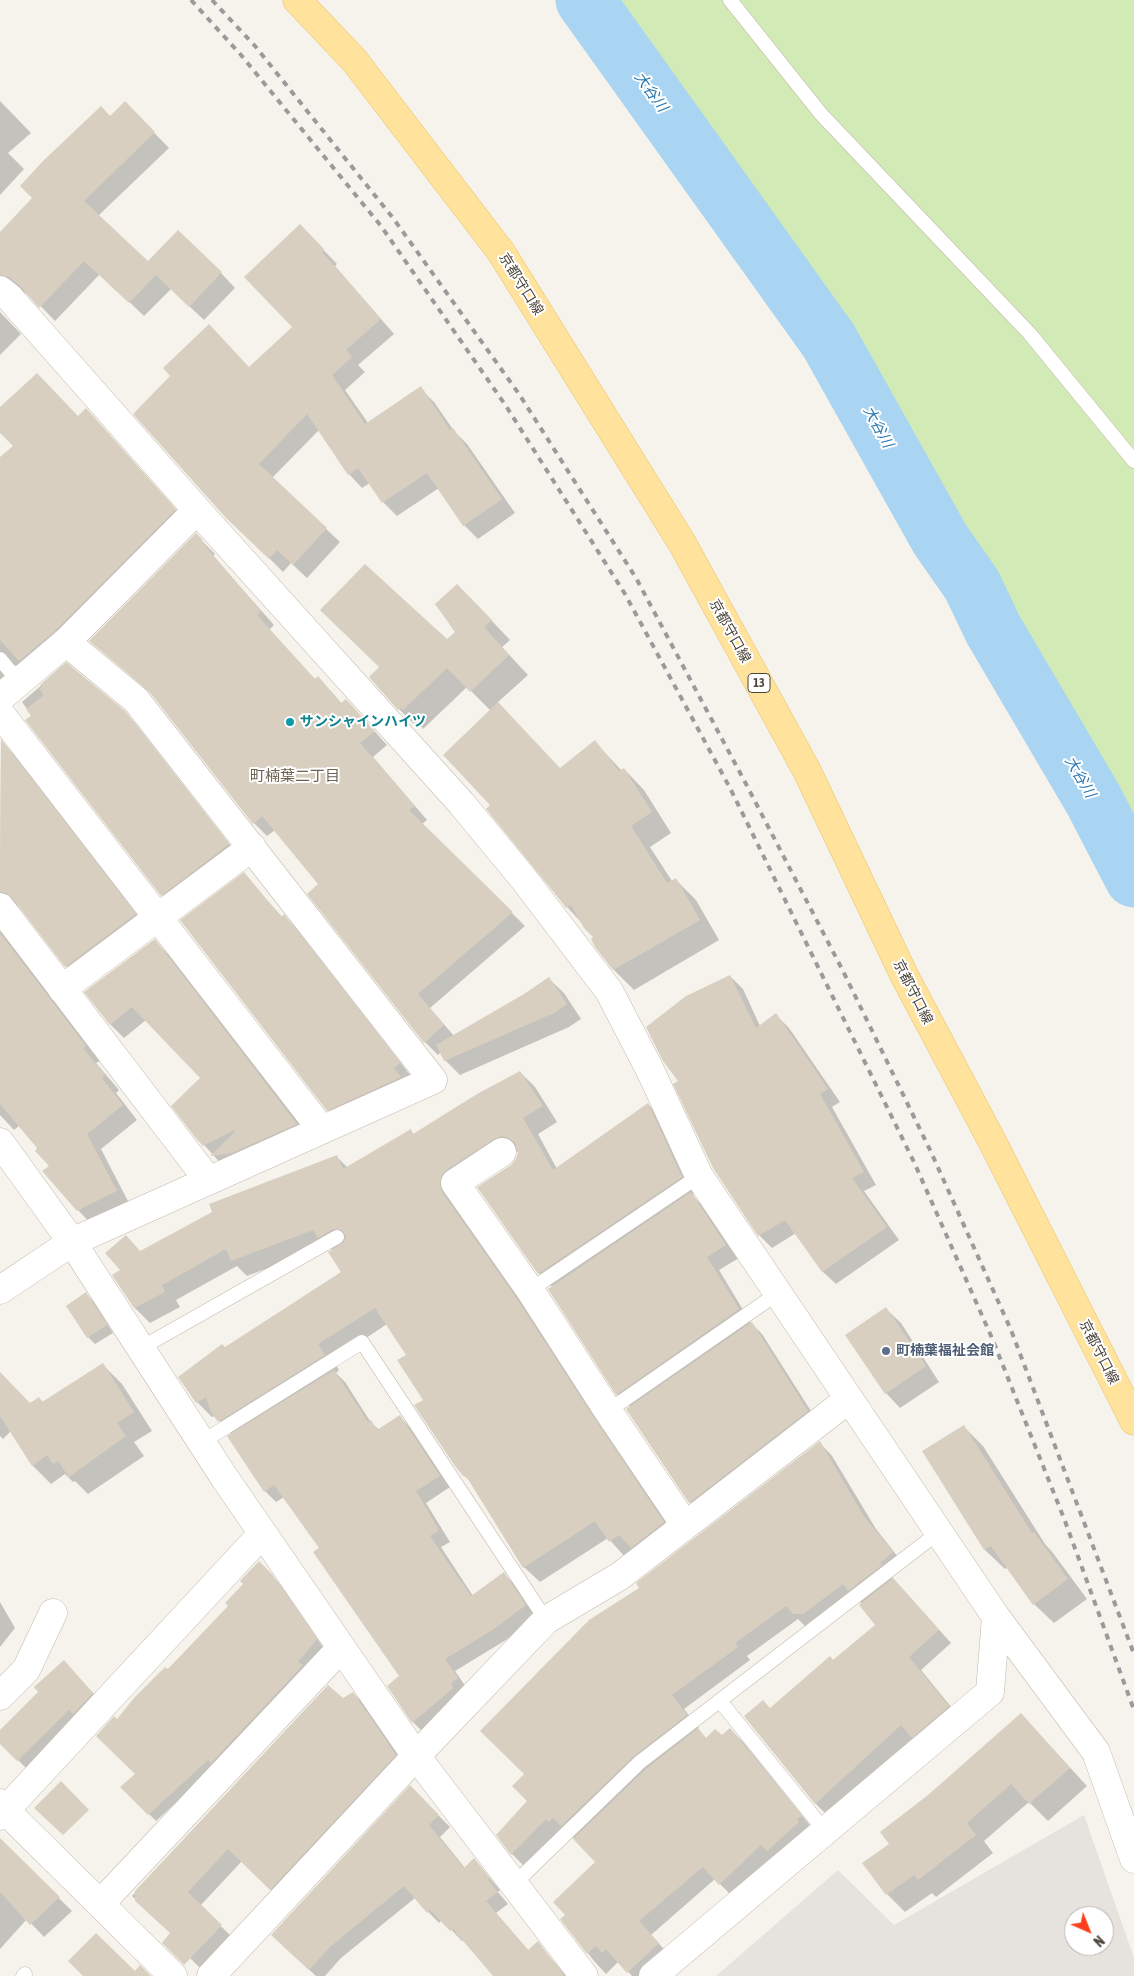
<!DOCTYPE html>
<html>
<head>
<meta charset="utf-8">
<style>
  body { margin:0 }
  #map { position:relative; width:1134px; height:1976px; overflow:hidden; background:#f6f3ec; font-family:"Asap Condensed",sans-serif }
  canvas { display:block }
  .north { position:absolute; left:1064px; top:1906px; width:50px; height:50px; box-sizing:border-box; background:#fff; border:1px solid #b7b4b0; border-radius:50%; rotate:136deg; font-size:14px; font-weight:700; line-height:20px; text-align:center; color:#4b4439 }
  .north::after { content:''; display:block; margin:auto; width:18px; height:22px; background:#fc3f1d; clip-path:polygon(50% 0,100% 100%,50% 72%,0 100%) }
</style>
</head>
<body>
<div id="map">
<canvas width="1134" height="1976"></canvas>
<div class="north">N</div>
</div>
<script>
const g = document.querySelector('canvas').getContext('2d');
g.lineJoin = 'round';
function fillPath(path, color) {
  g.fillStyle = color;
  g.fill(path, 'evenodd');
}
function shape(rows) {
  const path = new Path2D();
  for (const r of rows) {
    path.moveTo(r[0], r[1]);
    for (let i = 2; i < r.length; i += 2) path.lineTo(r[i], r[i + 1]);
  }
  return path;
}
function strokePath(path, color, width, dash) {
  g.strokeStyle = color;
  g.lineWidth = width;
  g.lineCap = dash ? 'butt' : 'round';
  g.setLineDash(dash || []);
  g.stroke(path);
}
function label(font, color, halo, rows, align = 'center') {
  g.font = font + ' "Asap Condensed","Noto Sans JP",sans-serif';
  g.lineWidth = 4;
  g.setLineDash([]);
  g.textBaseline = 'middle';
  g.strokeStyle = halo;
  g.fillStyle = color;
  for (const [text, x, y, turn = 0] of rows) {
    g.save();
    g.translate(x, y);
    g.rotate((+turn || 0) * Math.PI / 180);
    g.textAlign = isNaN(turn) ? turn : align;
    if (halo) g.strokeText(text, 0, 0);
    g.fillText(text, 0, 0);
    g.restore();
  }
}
fillPath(shape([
  [1084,1815,1134,1958,1134,1976,716,1976,838,1870,894,1925],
  [1074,1916,1104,1916,1104,1946,1074,1946]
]), '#e6e2dd');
fillPath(shape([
  [612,0,1134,0,1134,823,859,336,694,103]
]), '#d2eab5');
fillPath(shape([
  [0,101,31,133,8,153,24,169,0,195],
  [125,103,169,148,98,216,148,263,221,273,235,288,204,320,171,289,144,316,100,274,55,321,31,296,17,289,0,300,0,234],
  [314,240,337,264,335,266,394,334,358,365,365,372,345,390,368,423,420,388,434,402,454,431,467,444,515,513,478,539,464,525,439,488,397,516,383,502,370,483,362,488,349,474,319,430,272,478,340,542,307,578,291,563,283,572,227,516,249,368,293,327],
  [0,312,21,334,0,355],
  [0,409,78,418,86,410,189,525,18,665,13,665,0,699,0,459,14,446,0,431],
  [196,535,215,554,213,556,274,625,269,630,315,680,331,691,342,704,359,714,387,745,373,757,427,820,422,824,525,926,430,1008,454,1036,524,995,549,979,564,993,581,1019,569,1027,460,1075,445,1060,441,1052,438,1055,425,1042,320,884,275,830,267,836,254,823,154,696,91,641],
  [476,604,510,640,502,647,528,675,497,703,560,769,595,742,622,771,624,769,644,790,671,833,650,847,672,881,675,879,696,900,719,940,634,990,614,970,595,937,567,907,492,805,491,711,467,687,423,729,421,726,418,728,399,709,446,641,456,633],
  [66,664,134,722,237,854,171,904,162,895,22,702],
  [1,741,15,756,149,930,81,981,66,966,21,907,14,906,0,915],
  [244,874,282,917,283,916,294,926,410,1075,339,1121,328,1110],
  [0,928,2,932,100,1061,96,1063,119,1090,116,1093,137,1120,101,1149,130,1205,92,1225,78,1210,39,1148,20,1125,14,1130,0,1115],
  [155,941,168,954,310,1137,225,1168,196,1136,202,1078,146,1020,124,1038,111,1025,86,992],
  [730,976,743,989,760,1026,776,1015,789,1028,840,1102,832,1107,876,1185,864,1191,899,1240,836,1284,823,1272,796,1233,772,1248,759,1235,680,1081],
  [520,1072,535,1087,557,1122,538,1134,557,1169,648,1104,663,1120,697,1192,692,1195,704,1207,739,1258,719,1270,751,1323,762,1334,818,1422,700,1513,690,1502,631,1407,617,1394,552,1287,539,1273,511,1166,517,1160,519,1151,509,1154,462,1185,532,1315,678,1538,625,1557,608,1538,540,1582,524,1567,472,1484,465,1476,425,1400,407,1355,387,1324,333,1360,339,1370,336,1373,345,1382,370,1421,379,1430,399,1416,411,1428,450,1487,426,1503,450,1542,441,1547,473,1596,503,1573,515,1585,536,1617,506,1640,455,1671,468,1690,424,1733,413,1722,401,1676,321,1548,284,1497,276,1502,265,1491,232,1435,215,1416,212,1417,197,1402,225,1349,342,1272,333,1250,328,1245,247,1276,237,1266,176,1300,180,1307,150,1323,135,1308,122,1270,141,1252,337,1157,348,1168,410,1131,414,1135],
  [86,1294,93,1301,113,1333,95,1344,88,1337,68,1306],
  [886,1309,901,1323,939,1382,900,1408,886,1393],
  [103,1365,122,1384,152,1431,134,1442,144,1456,88,1494,75,1481,73,1482,65,1474,51,1484,32,1465,11,1431,3,1439,0,1436,0,1373,30,1404,39,1398,44,1403],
  [964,1427,983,1446,1045,1544,1053,1553,1087,1599,1054,1623,1034,1604,1008,1567,1005,1569,985,1550,924,1452],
  [820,1443,832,1456,876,1529,905,1566,892,1577,951,1643,921,1670,961,1719,925,1749,914,1738,828,1816,816,1804,745,1717,770,1709,877,1626,862,1604,856,1597,810,1631,798,1619,747,1656,750,1660,684,1709,699,1728,697,1729,707,1739,722,1737,730,1729,743,1742,813,1829,732,1896,715,1879,651,1935,671,1957,650,1976,632,1976,619,1961,606,1974,594,1961,562,1920,567,1915,597,1862,566,1830,525,1867,512,1854,497,1835,529,1801,526,1774,641,1588],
  [259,1563,279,1583,323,1647,215,1766,156,1821,122,1787,136,1774,117,1721,230,1606],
  [0,1602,15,1628,0,1647],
  [64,1662,107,1708,33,1775,0,1742,0,1731,40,1692],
  [328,1687,343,1699,353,1693,366,1706,408,1768,284,1902,242,1861,200,1906,234,1939,204,1972,169,1937,172,1934,132,1896],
  [1021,1714,1087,1786,1048,1821,1029,1802,984,1841,993,1853,936,1897,932,1893,905,1912,887,1894,864,1863,891,1844,929,1796],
  [410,1787,450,1827,440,1837,465,1868,474,1859,500,1890,498,1892,508,1904,496,1913,529,1951,538,1943,566,1976,495,1976,464,1940,462,1941,442,1920,439,1923,415,1898,341,1958,325,1976,316,1976,283,1946],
  [3,1843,72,1911,44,1937,27,1919,0,1949,0,1846]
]), '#0003');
strokePath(shape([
  [585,0,829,341,940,539,972,585,993,629,1093,799,1134,878]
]), '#a9d4f2', 59);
fillPath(shape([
  [125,101,155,132,84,201,148,261,178,230,222,272,189,307,156,275,129,303,84,261,39,308,19,285,9,277,0,275,0,232,32,198,20,186,43,161,101,106,110,116],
  [300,224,324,249,322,252,381,319,346,350,352,357,332,375,365,424,421,386,450,430,453,428,502,499,463,526,427,473,382,503,358,468,348,475,307,414,259,464,327,528,293,565,277,550,269,559,226,518,133,414,170,376,163,368,209,324,249,367,292,327,244,277],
  [37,373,78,416,86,408,176,509,55,631,19,661,0,640,0,457,13,446,0,433,0,407],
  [196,533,203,540,201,541,261,611,257,615,315,679,318,676,341,703,346,699,375,731,360,743,415,806,409,810,513,912,418,994,444,1025,424,1043,307,894,318,884,262,816,253,824,148,690,89,641],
  [365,564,447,639,455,632,435,604,457,584,492,620,484,627,509,655,470,692,447,668,403,710,401,708,398,710,369,677,379,667,320,610],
  [66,662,125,711,229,844,161,896,25,720,31,716,26,709,44,695,39,689,42,687,40,685],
  [498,702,560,768,595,740,619,771,624,768,652,812,631,826,667,883,676,878,700,920,613,970,595,947,591,939,593,937,584,928,571,905,566,908,560,900,486,809,490,805,443,755],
  [1,739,136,914,65,967,12,898,6,893,0,892],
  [244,872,281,917,284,914,400,1063,394,1068,401,1077,327,1111,180,920],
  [0,933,86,1046,83,1048,105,1075,102,1078,123,1105,87,1134,117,1191,77,1211,42,1171,49,1166,35,1151,37,1148,0,1104],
  [155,939,297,1124,232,1153,210,1156,235,1132,234,1130,203,1146,195,1137,171,1106,200,1078,132,1007,110,1025,84,992],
  [730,975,756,1028,776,1013,828,1089,820,1094,864,1172,852,1178,887,1227,822,1272,785,1220,758,1236,713,1168,673,1084,678,1081,663,1061,646,1027,686,996],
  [549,977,567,1004,554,1013,444,1061,436,1045,524,994],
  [520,1071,543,1106,523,1118,553,1170,648,1103,682,1177,538,1274,477,1187,511,1165,516,1159,518,1152,515,1143,509,1138,502,1136,494,1139,446,1170,441,1177,440,1185,442,1192,517,1299,595,1419,664,1522,631,1548,619,1535,609,1542,595,1521,523,1568,466,1476,464,1477,455,1466,414,1405,423,1400,397,1360,406,1355,375,1308,318,1344,325,1355,218,1422,211,1412,206,1397,196,1403,178,1377,222,1344,225,1347,341,1272,328,1252,344,1242,346,1237,342,1230,333,1229,318,1238,313,1230,231,1261,226,1249,162,1285,165,1292,134,1308,112,1275,120,1270,105,1253,126,1235,140,1251,212,1212,209,1204,337,1155,343,1169,411,1129,413,1134,477,1094],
  [691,1192,726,1245,707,1257,739,1309,616,1395,548,1289],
  [86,1292,107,1325,87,1338,66,1306],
  [886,1307,926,1366,885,1394,845,1335],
  [752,1322,808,1411,689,1503,626,1409],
  [103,1363,134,1412,117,1423,126,1436,69,1477,58,1461,53,1464,47,1455,32,1466,0,1416,0,1372,30,1403,39,1397,42,1402],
  [334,1370,368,1422,371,1420,377,1430,400,1415,440,1476,416,1491,439,1530,430,1536,471,1596,504,1572,526,1605,494,1629,445,1659,458,1678,451,1683,453,1688,412,1723,387,1686,399,1676,313,1552,319,1548,274,1485,264,1492,227,1436],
  [964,1425,1032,1533,1034,1532,1068,1579,1033,1605,991,1546,984,1550,922,1451],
  [820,1441,863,1515,893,1552,880,1563,882,1565,848,1591,843,1584,803,1614,793,1614,786,1606,735,1643,738,1647,672,1695,687,1715,634,1756,561,1826,553,1818,549,1822,546,1819,511,1855,496,1835,527,1801,512,1786,524,1774,480,1731,589,1620,639,1588,636,1583],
  [259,1561,272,1574,317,1639,298,1662,303,1665,211,1763,208,1760,148,1815,120,1787,135,1774,96,1736,114,1716,117,1719,134,1698,165,1667,168,1669,228,1606,225,1603,243,1584,240,1581],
  [893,1578,939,1630,909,1657,949,1706,912,1738,901,1725,815,1804,744,1716,763,1700,770,1708,830,1656,833,1660,875,1625,859,1605],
  [64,1660,93,1693,73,1714,69,1710,17,1761,0,1744,0,1730,38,1692,34,1687],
  [328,1685,343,1698,353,1692,396,1755,270,1890,228,1849,188,1892,222,1925,184,1965,162,1943,170,1933,135,1901,135,1891],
  [1021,1713,1070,1768,1029,1804,1011,1784,967,1823,976,1835,918,1880,914,1875,886,1895,862,1863,889,1844,880,1832,928,1795],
  [698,1728,706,1738,715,1729,722,1735,730,1728,802,1816,797,1819,799,1822,767,1851,761,1845,719,1885,703,1867,639,1921,659,1943,627,1973,606,1949,602,1953,596,1946,587,1954,560,1919,565,1915,553,1902,595,1862,573,1839,646,1769],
  [61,1781,89,1810,63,1835,34,1808],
  [410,1785,439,1815,429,1825,464,1868,474,1858,490,1878,488,1880,498,1892,486,1901,528,1950,538,1941,564,1976,493,1976,453,1929,450,1931,430,1910,427,1913,404,1886,330,1947,309,1970,271,1935],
  [0,1838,60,1897,30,1925,0,1892],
  [96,1933,135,1971,140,1965,151,1976,83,1976,68,1961]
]), '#d8cfc1');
const lane = shape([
  [730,0,821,114,1030,334,1134,461],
  [0,659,19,682],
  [530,1290,699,1176],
  [141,1348,337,1237],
  [608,1411,778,1293],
  [202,1442,362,1342,546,1620],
  [720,1701,825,1831],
  [514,1884,640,1762,939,1532],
  [23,1976,25,1974]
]);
const street = shape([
  [0,290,9,297,197,510,461,803,523,878,609,991,650,1070,699,1176,996,1617,1096,1752,1134,1859],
  [0,698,66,642,197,510],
  [0,713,322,1130],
  [0,907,208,1180],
  [62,989,252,847],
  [0,1142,72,1242,224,1477,416,1756,584,1976],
  [502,1152,455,1183,530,1290,608,1411,685,1525],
  [0,1290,72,1242,433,1080,136,700,66,642],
  [0,1696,26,1670,53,1613],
  [0,1803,5,1810,173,1976],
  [0,1816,262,1534],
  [100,1904,341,1648],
  [211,1976,416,1756,546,1620,620,1576,849,1399],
  [653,1976,990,1692,996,1617]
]);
const primary = shape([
  [297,0,354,60,501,252,682,543,807,771,905,977,992,1141,1134,1421]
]);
strokePath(lane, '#c2bbae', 15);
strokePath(street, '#c2bbae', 29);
strokePath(primary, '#e6c16a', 29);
strokePath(lane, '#fff', 14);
strokePath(street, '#fff', 28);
strokePath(primary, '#ffe39c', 28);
strokePath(shape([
  [191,0,241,55,381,226,506,406,625,594,730,788,914,1162,992,1338,1065,1521,1134,1710],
  [212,0,255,46,393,218,519,394,636,578,745,782,843,971,931,1152,1011,1330,1134,1654]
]), '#9a9a9a', 4, [6, 6]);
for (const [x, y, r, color] of [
  [290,722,5,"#0f9aa8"],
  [886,1351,5,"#5c6f8a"]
]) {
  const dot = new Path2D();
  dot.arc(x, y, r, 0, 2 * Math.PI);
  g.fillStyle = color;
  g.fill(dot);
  strokePath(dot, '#fff', 2);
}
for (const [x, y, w] of [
  [759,683,22]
]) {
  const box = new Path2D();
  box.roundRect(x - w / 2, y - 9.5, w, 19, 4);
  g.fillStyle = '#fff';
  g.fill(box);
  strokePath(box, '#4b4439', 1);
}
label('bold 12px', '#4b4439', null, [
  ["13",759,683]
]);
label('14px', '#4b4439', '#fff', [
  ["京都守口線",521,284,58],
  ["京都守口線",730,631,61],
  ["京都守口線",913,992,63],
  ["京都守口線",1099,1352,63]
]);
label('bold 14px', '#0d838f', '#fff', [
  ["サンシャインハイツ",300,722]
], 'left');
label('bold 14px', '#4e5e75', '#fff', [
  ["町楠葉福祉会館",896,1351]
], 'left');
label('italic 15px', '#2e7ab2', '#fff', [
  ["大谷川",651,92,54],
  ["大谷川",878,427,61],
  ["大谷川",1080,777,60]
]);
label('15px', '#6e6250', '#fff', [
  ["町楠葉二丁目",295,776]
]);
</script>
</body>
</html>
